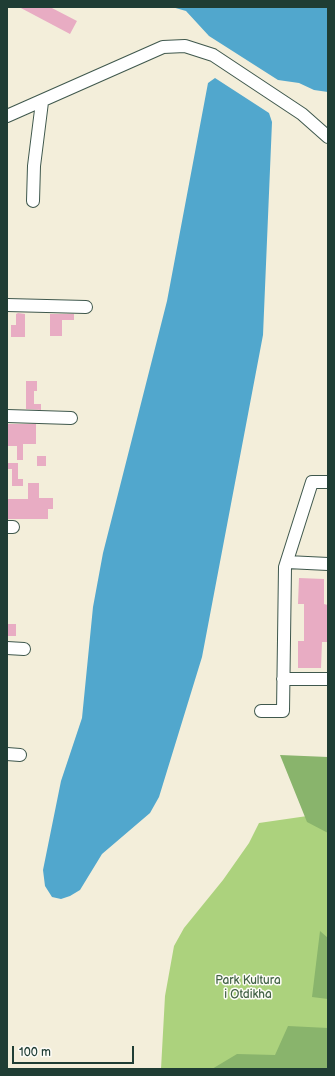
<!DOCTYPE html>
<html>
<head>
<meta charset="utf-8">
<style>
  body { margin:0 }
  #map { position:relative; width:335px; height:1076px; overflow:hidden; background:#f3eeda; font-family:"Balsamiq Sans",sans-serif }
  canvas { display:block }
  .frame { position:absolute; inset:0; border:8px solid #1f3d34; pointer-events:none }
  .scale { position:absolute; left:12px; top:1046px; width:122px; height:18px; box-sizing:border-box; border:2px solid #1f3d34; border-top:0; padding-left:5px; font-size:12px; line-height:14px; white-space:nowrap; color:#1f3d34; -webkit-text-stroke:3px #fdfcf7; paint-order:stroke }
</style>
</head>
<body>
<div id="map">
<canvas width="335" height="1076"></canvas>
<div class="frame"></div>
<div class="scale">100 m</div>
</div>
<script>
const g = document.querySelector('canvas').getContext('2d');
g.lineJoin = 'round';
function fillPath(path, color) {
  g.fillStyle = color;
  g.fill(path, 'evenodd');
}
function shape(rows) {
  const path = new Path2D();
  for (const r of rows) {
    path.moveTo(r[0], r[1]);
    for (let i = 2; i < r.length; i += 2) path.lineTo(r[i], r[i + 1]);
  }
  return path;
}
function strokePath(path, color, width, dash) {
  g.strokeStyle = color;
  g.lineWidth = width;
  g.lineCap = dash ? 'butt' : 'round';
  g.setLineDash(dash || []);
  g.stroke(path);
}
function label(font, color, halo, rows, align = 'center') {
  g.font = font + ' "Balsamiq Sans",sans-serif';
  g.lineWidth = 3;
  g.setLineDash([]);
  g.textBaseline = 'middle';
  g.strokeStyle = halo;
  g.fillStyle = color;
  for (const [text, x, y, turn = 0] of rows) {
    g.save();
    g.translate(x, y);
    g.rotate((+turn || 0) * Math.PI / 180);
    g.textAlign = isNaN(turn) ? turn : align;
    if (halo) g.strokeText(text, 0, 0);
    g.fillText(text, 0, 0);
    g.restore();
  }
}
fillPath(shape([
  [328,813,328,1069,161,1069,165,996,174,946,184,928,223,880,249,843,259,823]
]), '#acd27d');
fillPath(shape([
  [280,755,328,757,328,833,307,822],
  [320,931,328,938,328,999,312,997],
  [288,1026,328,1028,328,1069,212,1069,237,1054,275,1055]
]), '#89b46c');
fillPath(shape([
  [172,7,328,7,328,92,314,90,299,83,278,80,209,36,186,11],
  [215,78,269,113,272,122,263,335,202,657,159,797,150,813,102,854,80,890,70,896,61,899,52,897,45,886,43,870,61,781,82,718,93,607,103,553,167,301,208,83]
]), '#51a7cd');
fillPath(shape([
  [19,7,50,7,77,21,70,34],
  [18,313,25,314,25,337,11,337,11,325,16,325,16,314],
  [50,314,74,314,74,320,62,320,62,336,50,336],
  [26,381,37,381,37,391,34,391,34,404,41,404,41,410,26,409],
  [7,424,36,424,36,444,23,444,23,460,17,460,17,446,7,446],
  [37,456,46,456,46,466,37,466],
  [7,463,18,463,18,479,23,479,23,486,12,486,12,469,7,469],
  [28,483,39,483,39,498,53,498,53,509,48,509,48,519,7,519,7,499,28,499],
  [299,578,324,579,324,604,328,605,328,642,322,642,321,668,298,668,298,641,304,641,304,604,298,604],
  [7,624,16,624,16,636,7,636]
]), '#e8acc3');
const minor = shape([
  [7,116,163,47,185,46,213,55,302,114,328,137],
  [33,201,34,166,42,102],
  [7,305,86,307],
  [7,416,71,418],
  [7,527,13,527],
  [287,562,328,564],
  [7,648,24,649],
  [283,679,328,679],
  [261,711,283,711,285,567,312,482,328,482],
  [7,754,20,755]
]);
strokePath(minor, '#3f584d', 14);
strokePath(minor, '#fff', 12);
label('12px', '#426246', '#fdfcf7', [
  ["Park Kultura",248,981],
  ["i Otdikha",248,995]
]);
</script>
</body>
</html>
